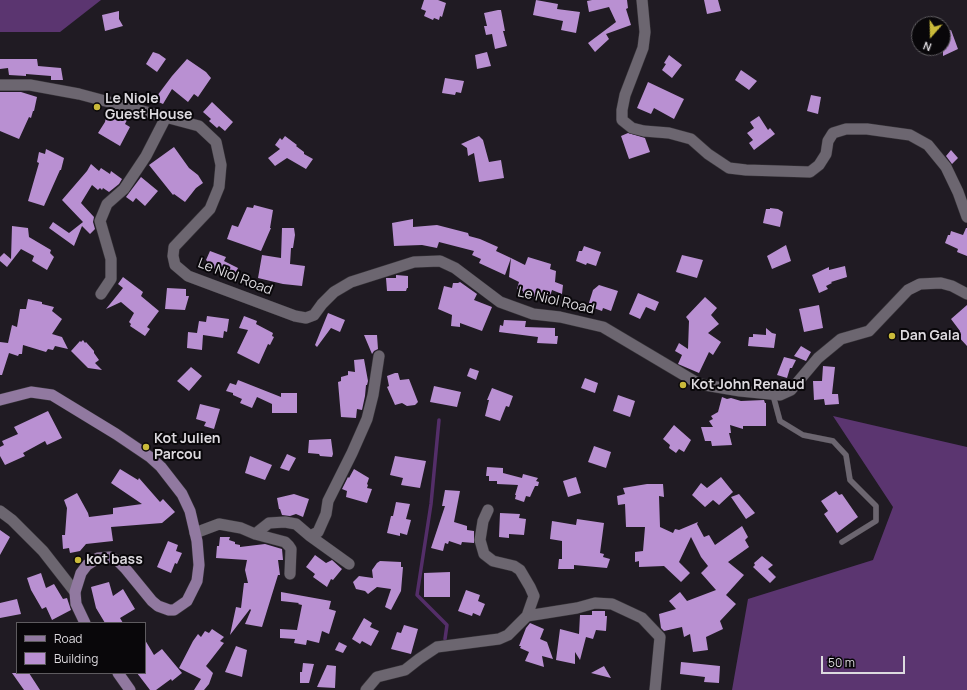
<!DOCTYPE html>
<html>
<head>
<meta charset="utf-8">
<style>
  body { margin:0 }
  #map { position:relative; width:967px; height:690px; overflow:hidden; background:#201b23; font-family:Manrope,sans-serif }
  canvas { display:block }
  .legend { position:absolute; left:16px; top:622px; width:130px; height:52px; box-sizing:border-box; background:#09070a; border:1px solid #5e5b5f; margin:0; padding:5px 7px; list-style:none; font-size:12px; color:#dddadf }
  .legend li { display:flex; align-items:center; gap:8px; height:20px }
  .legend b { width:20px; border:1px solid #5e5b5f }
  .north { position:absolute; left:911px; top:16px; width:40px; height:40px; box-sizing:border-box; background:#09070a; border:1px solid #5e5b5f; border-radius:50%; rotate:200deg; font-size:11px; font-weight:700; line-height:16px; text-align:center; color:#dddadf }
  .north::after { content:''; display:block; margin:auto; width:14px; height:18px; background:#caba3a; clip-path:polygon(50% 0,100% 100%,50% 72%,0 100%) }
  .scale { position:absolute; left:821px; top:656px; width:84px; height:18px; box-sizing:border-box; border:2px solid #dddadf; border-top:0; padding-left:5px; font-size:12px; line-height:14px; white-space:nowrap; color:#dddadf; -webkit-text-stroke:3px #09070a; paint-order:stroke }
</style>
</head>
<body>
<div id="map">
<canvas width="967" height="690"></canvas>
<ul class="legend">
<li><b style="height:5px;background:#9179a0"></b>Road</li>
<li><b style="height:11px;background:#b990d2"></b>Building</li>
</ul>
<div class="north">N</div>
<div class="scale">50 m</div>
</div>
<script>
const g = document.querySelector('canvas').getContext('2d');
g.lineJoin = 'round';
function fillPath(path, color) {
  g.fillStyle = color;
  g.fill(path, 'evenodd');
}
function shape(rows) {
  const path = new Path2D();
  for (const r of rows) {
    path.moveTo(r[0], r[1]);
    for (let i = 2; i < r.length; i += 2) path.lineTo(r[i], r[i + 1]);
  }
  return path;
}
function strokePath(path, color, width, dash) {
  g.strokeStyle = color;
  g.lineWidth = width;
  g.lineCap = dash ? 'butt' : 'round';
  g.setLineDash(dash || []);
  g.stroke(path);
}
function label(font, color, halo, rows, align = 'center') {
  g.font = font + ' Manrope,sans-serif';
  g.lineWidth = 4;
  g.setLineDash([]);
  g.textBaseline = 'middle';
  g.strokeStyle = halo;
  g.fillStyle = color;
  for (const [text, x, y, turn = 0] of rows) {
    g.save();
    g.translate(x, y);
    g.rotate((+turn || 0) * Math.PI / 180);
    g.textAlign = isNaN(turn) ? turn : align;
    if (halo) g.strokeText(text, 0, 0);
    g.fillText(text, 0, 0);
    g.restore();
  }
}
fillPath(shape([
  [0,0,101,0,60,32,0,32],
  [833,416,967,447,967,690,732,690,748,599,873,560,893,507]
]), '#5b3570');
strokePath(shape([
  [439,420,431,504,417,595,447,625,445,639]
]), '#542e69', 3.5);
fillPath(shape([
  [424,0,438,0,446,3,442,17,440,16,439,20,434,18,433,20,424,16,426,11,421,9],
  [536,0,558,4,557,9,580,12,576,33,561,30,563,21,533,15],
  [592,0,627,0,628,8,626,9,631,25,606,34,609,39,595,52,588,43,616,22,609,7,589,12,587,1],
  [704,0,718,0,721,11,707,14],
  [498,10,501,10,505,31,503,31,507,46,495,49,492,34,486,35,484,26,487,26,484,13],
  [119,11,119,19,123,26,105,31,102,15],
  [951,30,958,49,943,56,943,34],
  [153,52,159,54,166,59,157,72,146,64],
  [487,52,491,66,477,69,475,55],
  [669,55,682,65,672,78,662,70,666,64,664,63],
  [0,59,37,59,38,66,61,68,63,80,51,80,51,76,26,74,26,76,9,75,8,68,0,69],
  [187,59,206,72,211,78,198,97,194,94,188,102,172,89,163,104,154,100,172,76],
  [741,70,757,81,749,90,735,80],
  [445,78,464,81,461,93,456,92,455,95,442,93],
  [648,82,684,99,674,119,654,108,651,114,637,108],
  [0,92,21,92,37,97,34,111,33,111,31,118,29,117,19,139,0,131],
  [811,95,821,97,818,114,807,111],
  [212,102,233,122,225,131,219,126,217,128,209,121,211,119,203,112],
  [115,113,127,120,125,124,130,127,120,146,98,133,105,122,106,117,109,118,110,116,113,118],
  [759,116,768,130,770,128,775,134,754,150,749,143,753,140,747,133,754,128,750,122],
  [628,133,645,138,650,152,629,159,621,136],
  [285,136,297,145,296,146,304,152,304,154,313,159,306,169,287,158,275,166,268,158,280,149,275,145,280,138,282,140],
  [479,136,483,140,489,162,501,160,504,178,479,182,474,153,468,156,467,148,461,144],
  [174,147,189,168,198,175,203,183,196,188,185,202,174,194,173,195,149,165],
  [46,149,64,158,61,170,60,170,44,206,28,201,39,163,37,162,39,152,45,154],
  [951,150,958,158,952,164,946,156],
  [91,164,99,171,101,168,110,174,111,171,122,179,119,184,109,192,103,188,102,190,100,188,98,190,92,185,81,203,94,217,93,222,95,229,90,234,82,226,74,246,49,228,53,222,69,233,83,222,62,200,87,171],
  [141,177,158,191,145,206,136,198,133,202,126,197],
  [254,205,273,210,270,228,271,228,261,251,227,239,232,225,238,227,247,207,253,208],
  [770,208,778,209,783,212,780,227,763,223,766,209,770,209],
  [413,219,413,227,437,225,468,233,469,236,480,239,498,247,496,251,511,258,505,275,479,263,481,259,472,255,474,251,439,242,437,248,422,245,394,246,392,223],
  [12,226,28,228,29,237,51,250,50,253,54,257,47,270,32,261,34,256,21,249,7,267,0,261,0,257,4,253,11,259],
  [282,228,294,228,295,235,293,248,291,248,290,264,305,266,302,286,283,284,258,278,262,255,281,258],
  [966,228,967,228,967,256,957,252,958,249,945,243,948,235,950,235,951,231,963,235],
  [786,245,791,261,772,269,767,256],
  [584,246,601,252,596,266,587,263,586,265,576,261,579,251,582,251],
  [210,251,226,257,224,261,238,268,235,276,207,266,207,261,206,260],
  [682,255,703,260,697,278,676,272],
  [528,257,551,264,550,269,556,271,555,282,563,285,562,294,552,290,549,299,542,297,541,299,523,293,523,291,517,289,519,282,509,277,511,258,525,265],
  [845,266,847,277,831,282,832,283,826,286,828,289,819,293,812,275,829,267,829,270],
  [396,275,408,276,408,288,407,288,406,291,387,291,386,278,396,278],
  [123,277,143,292,141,296,159,311,147,327,150,329,145,336,130,326,131,324,129,322,134,313,121,302,106,309,123,288,118,284],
  [460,282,477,294,474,300,492,307,482,331,460,323,460,327,451,326,452,315,438,309,444,286,452,288,453,283,458,283],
  [599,285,618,291,611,311,603,308,602,311,588,306,593,290],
  [167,288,186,289,186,296,189,296,185,310,165,309],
  [638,293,659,302,655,311,646,307,640,319,629,314],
  [705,297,717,308,711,315,719,324,708,333,721,342,713,355,709,352,699,373,678,364,682,355,675,351,679,343,688,349,689,321,686,317],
  [28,299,42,302,42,304,54,307,52,311,62,319,52,334,62,337,68,349,55,346,53,350,48,349,46,352,23,345,22,354,19,354,18,356,9,353,2,375,0,375,0,342,8,343,12,325,17,327,20,309,26,309],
  [819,305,823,328,804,332,799,309],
  [967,305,967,346,956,334,960,331,951,319],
  [328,313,345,320,340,332,331,328,317,347,315,345],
  [207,316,229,319,227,332,224,331,223,338,203,335,202,350,187,348,188,332,197,333,199,321,206,322],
  [244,316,257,321,256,324,273,333,272,336,274,337,270,345,268,344,259,364,237,353,248,330,239,328],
  [504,320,526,321,525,327,555,328,555,336,558,336,557,344,537,343,538,337,499,332,500,325,503,326],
  [766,328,772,333,776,334,774,348,748,346,749,337,753,337,753,334,766,335],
  [364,335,377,335,378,349,374,351,372,354],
  [83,340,85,343,86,342,94,351,94,353,99,360,95,363,102,370,88,368,71,351,80,341,81,342],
  [801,346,811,352,806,361,794,356],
  [784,357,796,360,792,368,790,368,787,378,777,375],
  [364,359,368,381,367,385,366,385,365,396,362,410,357,409,356,418,341,417,338,382,341,381,341,377,348,375,348,371,355,372,354,360],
  [823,366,835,367,832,394,838,394,839,404,825,405,824,399,814,400,813,381,822,381],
  [191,367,202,376,189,391,177,381],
  [470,368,479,371,476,380,467,376],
  [395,373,398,373,400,380,409,379,418,402,415,405,407,406,402,403,395,405,387,387,389,386,387,376],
  [585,378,598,383,595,393,581,388],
  [238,380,281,397,281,393,297,393,297,413,272,413,272,404,257,397,252,408,240,403,242,399,233,395,233,393,226,391,230,383,236,385],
  [434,386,461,392,457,407,430,402],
  [492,388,513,396,509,407,506,406,500,421,485,416,489,400,487,400],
  [618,395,635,401,630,417,613,411],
  [722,397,727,399,731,398,741,401,764,400,765,403,766,403,766,426,743,426,743,429,730,425,731,433,729,433,732,445,712,446,711,441,705,441,701,427,713,427,709,421,713,419,711,416,718,412],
  [200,404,220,409,214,429,204,426,206,422,196,419],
  [48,411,62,438,47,445,45,441,23,453,25,456,5,465,0,456,0,447,4,445,2,441,18,434,14,427],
  [674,425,691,440,684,452,679,449,676,453,669,448,670,445,663,439],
  [331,439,333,454,332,457,320,456,319,454,308,453,309,440],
  [594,446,611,452,606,468,588,462],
  [287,454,296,458,289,471,280,468],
  [250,456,272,465,265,480,245,473],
  [395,456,426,461,420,488,401,485,403,478,390,475],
  [487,467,503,468,503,473,522,478,523,474,538,478,536,481,539,482,538,486,535,486,530,497,526,496,524,502,515,499,516,495,515,495,518,485,497,484,497,481,489,481,489,476,486,476],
  [120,469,138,480,139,478,160,502,163,499,175,512,162,523,111,527,113,541,86,544,80,551,70,553,69,548,63,549,62,535,65,535,67,508,64,500,77,493,88,513,89,517,113,514,113,508,142,504,111,483],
  [354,469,369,478,367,484,368,485,367,488,372,489,367,503,346,497,347,491,342,489,348,477,349,478],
  [576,477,581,493,568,497,563,481],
  [721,477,733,492,719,505,713,500,705,507,692,495,701,483,707,488],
  [647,484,663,484,664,497,659,496,660,527,673,533,675,529,679,530,698,522,697,524,704,537,709,535,715,545,742,526,748,537,745,540,749,547,728,562,744,575,726,595,736,604,720,621,723,629,706,637,708,650,693,652,690,634,684,637,682,627,664,631,661,628,659,614,676,609,669,601,680,592,687,601,716,590,701,573,708,566,701,557,691,537,679,562,690,573,681,582,664,566,639,567,639,561,635,562,635,552,643,551,645,527,626,527,625,504,618,505,617,496,625,494,623,488],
  [445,490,460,491,454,522,467,526,467,530,474,531,474,543,462,542,461,545,449,541,448,544,445,543,443,551,431,548,445,506,442,506],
  [836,491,839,495,842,494,858,517,837,533,824,514,828,511,821,501],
  [294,494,309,499,303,517,296,514,290,516,282,515,280,509,279,509,277,498],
  [739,494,755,513,746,519,731,497],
  [396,502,410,504,406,519,411,520,407,535,400,533,400,536,387,533,391,516,393,516],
  [500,513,520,514,519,518,526,519,524,535,509,534,509,538,499,537],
  [577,519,604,523,600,553,604,554,603,557,610,559,607,568,574,565,574,569,558,569,559,559,562,559,562,541,550,539,552,521,576,525],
  [0,530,10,537,0,555],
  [220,537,230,537,229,540,235,542,235,544,240,545,240,547,265,544,282,549,283,560,278,560,280,575,278,575,262,627,245,624,251,610,250,609,230,635,236,607,241,608,244,583,248,583,245,570,247,560,216,558,217,546,219,546],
  [168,541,178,545,176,551,182,553,177,564,175,563,171,573,157,567],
  [315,555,326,563,332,560,342,569,333,580,331,579,327,587,313,577,315,574,306,567],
  [762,556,773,565,768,569,776,577,770,583,753,567,755,565,754,563],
  [380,561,401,562,401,567,403,567,401,591,391,610,385,607,391,589,377,587,368,594,365,591,356,589,353,582,359,576,373,578,372,570,377,563],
  [450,572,450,597,424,597,424,573],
  [41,573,46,588,54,584,63,599,67,598,71,610,52,620,46,607,42,609,31,590,27,578],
  [109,582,113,596,123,589,135,609,120,618,123,623,105,623,96,608,91,587],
  [466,590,480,595,478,601,485,604,480,616,473,613,472,616,458,611],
  [281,592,331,601,329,609,336,611,329,634,322,631,319,643,307,640,306,645,294,643,295,639,280,638,280,629,297,630,302,605,298,604,299,603,281,601],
  [17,599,21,614,0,618,0,603],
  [592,611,605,611,605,616,607,616,606,631,596,630,593,639,586,637,580,660,575,652,575,664,556,660,560,629,579,634,580,615,592,615],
  [364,618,372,623,370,627,379,631,371,646,362,641,360,644,352,639],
  [530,623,544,629,540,639,547,642,553,659,542,656,544,667,525,661,529,652,520,648,521,646,519,646,526,628],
  [404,625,418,629,411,654,391,649,397,632,401,633],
  [212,629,224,637,220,641,224,643,206,666,213,673,209,684,204,690,194,690,201,679,179,668,193,641,198,634,201,637,205,631,209,633],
  [145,640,154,655,162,649,182,673,172,681,171,679,156,690,150,690,137,673,145,673],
  [339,642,347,646,343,653,335,650],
  [236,646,247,650,242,677,225,672],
  [681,662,720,666,719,683,704,682,705,677,680,674],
  [303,663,314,664,309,683,300,683,300,672,302,672],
  [327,665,336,666,335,688,317,687],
  [604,666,611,678,591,673],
  [12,673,29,673,40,690,24,690]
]), '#b990d2');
const service = shape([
  [773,395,780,421,803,435,833,441,846,455,850,480,876,506,876,521,842,542]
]);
const minor = shape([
  [642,0,645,32,643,48,625,95,622,110,622,120,632,128,644,131,669,133,691,139,708,154,729,168,746,170,810,172,819,165,826,154,828,141,833,133,846,129,867,129,910,135,928,145,946,167,958,192,967,217],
  [0,85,30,85,79,94,199,126,216,142,221,165,219,187,210,209,174,247,173,256,175,265,188,276,295,316,306,318,314,315,322,304,334,292,351,282,414,262,440,261,455,268,500,302,533,314,560,317,603,327,699,384,740,391,780,395,791,390,818,358,841,339,869,331,908,290,920,284,941,283,952,286,967,294],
  [101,294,111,279,111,259,100,221,107,204,124,189,146,156,166,117],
  [488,510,483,521,480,540,484,554,493,561,514,566,520,570,530,587,534,596,527,616],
  [0,511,12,520,43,551,75,592],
  [195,533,219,524,241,528,255,534,269,523,285,522,296,524,310,536,349,564],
  [255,534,285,542,289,546,291,549,290,574],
  [310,536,318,532,326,514,328,501,352,453,367,419,373,395,379,356],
  [366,690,377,677,405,670,419,659,437,647,499,639,508,635,527,616,577,608,595,603,612,604,642,618,660,637,655,690]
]);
const primary = shape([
  [0,400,31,392,52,395,116,434,150,457,161,467,182,494,190,511,197,541,199,565,197,581,187,601,174,610,169,610,158,606,152,601,125,568,118,561,110,557,98,558,87,565,81,573,75,592,76,604,85,623],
  [118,673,130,690]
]);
strokePath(service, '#38353a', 6);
strokePath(minor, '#38353a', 12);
strokePath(primary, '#38353a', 12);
strokePath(service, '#6c6670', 5.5);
strokePath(minor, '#6c6670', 11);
strokePath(primary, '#9179a0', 11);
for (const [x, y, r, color] of [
  [97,107,4,"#caba3a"],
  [892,336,4,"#caba3a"],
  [683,385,4,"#caba3a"],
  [146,447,4,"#caba3a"],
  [78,560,4,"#caba3a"]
]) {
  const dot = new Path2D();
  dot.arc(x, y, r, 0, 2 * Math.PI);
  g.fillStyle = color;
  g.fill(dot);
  strokePath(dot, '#09070a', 1.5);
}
label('bold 14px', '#dddadf', '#09070a', [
  ["Le Niole",105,99],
  ["Guest House",105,115],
  ["Dan Gala",900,336],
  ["Kot John Renaud",691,385],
  ["Kot Julien",154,439],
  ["Parcou",154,455],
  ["kot bass",86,560]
], 'left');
label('14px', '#dddadf', '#09070a', [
  ["Le Niol Road",235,277,21],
  ["Le Niol Road",556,301,13]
]);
</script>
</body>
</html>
